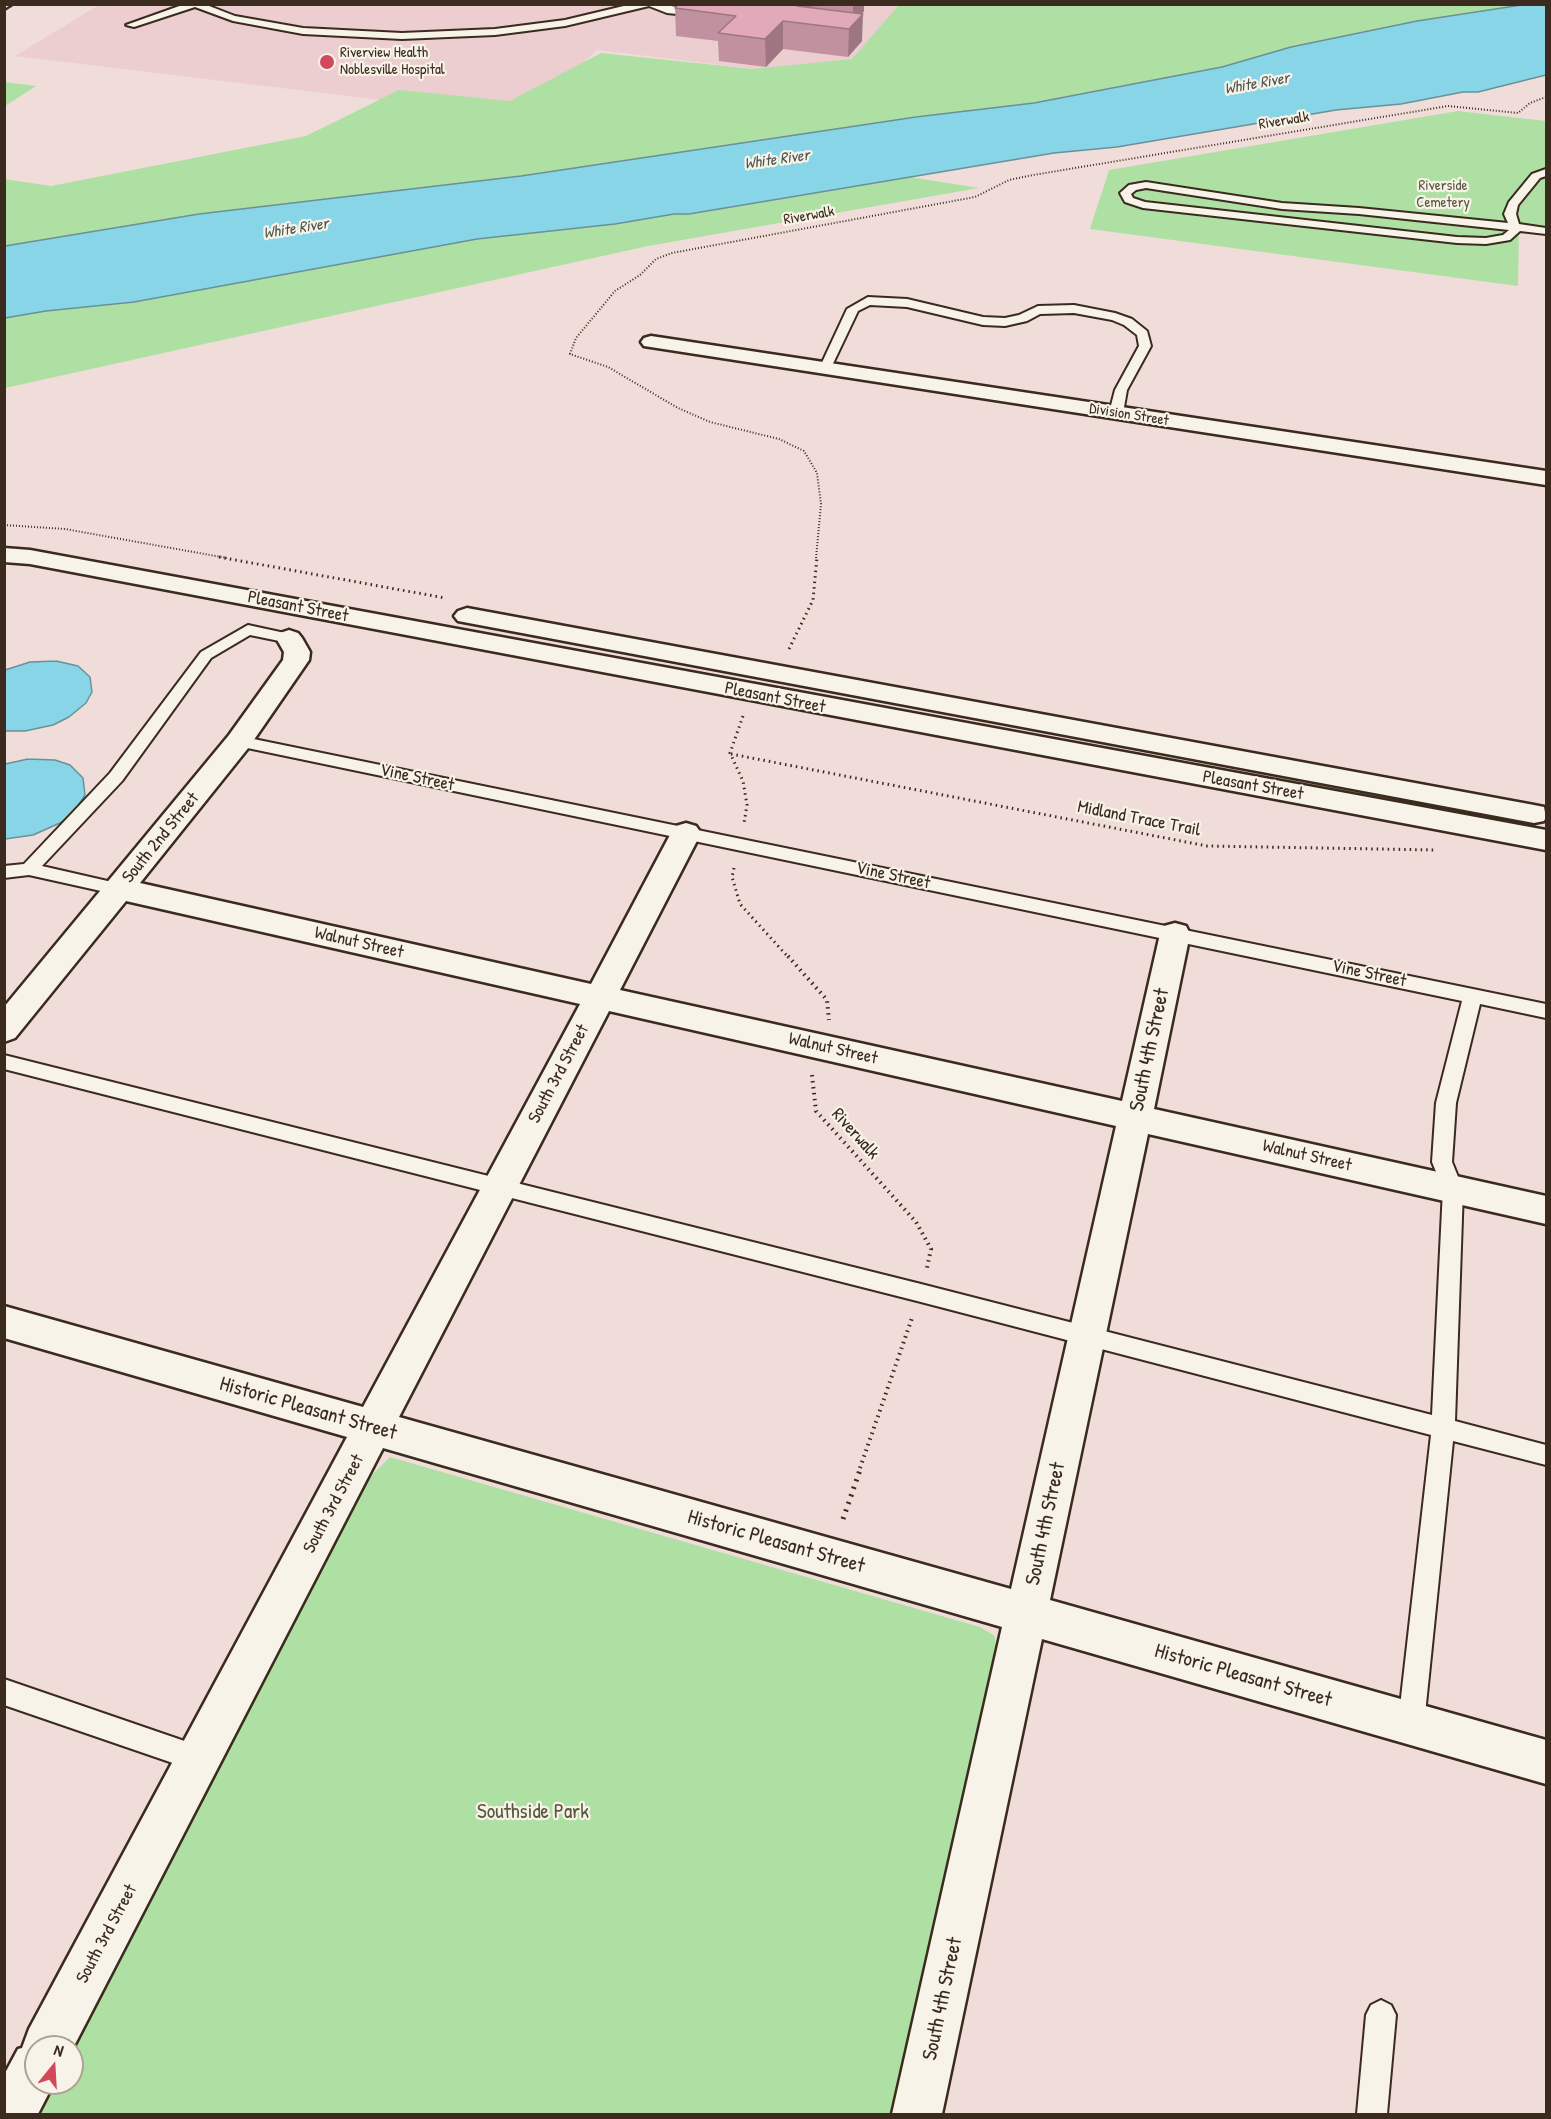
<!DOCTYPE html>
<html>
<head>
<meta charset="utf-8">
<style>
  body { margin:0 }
  #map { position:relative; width:1551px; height:2119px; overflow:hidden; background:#f0ddda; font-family:"Patrick Hand",sans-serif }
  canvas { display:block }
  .frame { position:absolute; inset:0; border:6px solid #3b2a1e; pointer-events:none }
  .north { position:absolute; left:24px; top:2035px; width:60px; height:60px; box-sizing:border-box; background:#f7f3e8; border:2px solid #aca397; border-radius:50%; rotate:18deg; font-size:16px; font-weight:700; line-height:24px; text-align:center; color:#3b2a1e }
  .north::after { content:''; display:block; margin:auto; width:21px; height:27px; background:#d1495b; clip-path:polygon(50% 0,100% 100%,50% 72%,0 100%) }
</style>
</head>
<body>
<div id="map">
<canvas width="1551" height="2119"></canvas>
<div class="frame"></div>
<div class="north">N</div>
</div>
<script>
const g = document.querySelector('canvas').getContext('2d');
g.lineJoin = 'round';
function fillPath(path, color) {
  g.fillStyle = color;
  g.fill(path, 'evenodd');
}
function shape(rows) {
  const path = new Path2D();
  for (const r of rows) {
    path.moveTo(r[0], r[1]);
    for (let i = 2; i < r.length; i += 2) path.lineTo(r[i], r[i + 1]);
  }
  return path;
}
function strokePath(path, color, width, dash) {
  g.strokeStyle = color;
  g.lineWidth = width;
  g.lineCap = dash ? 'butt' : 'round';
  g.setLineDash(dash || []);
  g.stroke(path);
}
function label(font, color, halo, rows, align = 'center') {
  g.font = font + ' "Patrick Hand",sans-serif';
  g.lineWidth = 4.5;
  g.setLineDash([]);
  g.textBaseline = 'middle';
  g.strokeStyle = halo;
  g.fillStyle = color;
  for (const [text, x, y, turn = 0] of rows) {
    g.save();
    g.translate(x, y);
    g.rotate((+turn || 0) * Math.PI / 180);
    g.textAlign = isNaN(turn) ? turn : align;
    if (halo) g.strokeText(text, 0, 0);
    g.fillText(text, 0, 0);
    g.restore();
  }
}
fillPath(shape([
  [99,5,908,5,846,80,597,50,523,117,15,56]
]), '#eccdd0');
fillPath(shape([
  [899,5,1528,5,1417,21,1291,47,1222,67,1034,103,916,117,521,176,199,214,5,246,4,179,51,186,306,136,399,90,510,101,601,53,753,69,852,59],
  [5,82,36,86,5,106],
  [1458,111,1546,121,1546,227,1519,224,1518,286,1090,229,1109,170],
  [910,177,979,188,648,246,5,388,5,318,46,311,134,302,477,239,616,224,674,214,689,214],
  [390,1457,980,1627,995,1636,996,1659,892,2114,33,2114,49,2083,72,2083,72,2047,355,1492]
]), '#ade0a2');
const water = shape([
  [1528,4,1546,5,1546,75,1478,92,1463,92,1401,104,1336,110,1117,147,1054,153,689,214,674,214,615,224,477,239,134,302,46,311,5,318,5,246,199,214,521,176,916,117,1034,103,1222,67,1291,47,1417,21,1528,4],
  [56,661,78,666,90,677,92,692,86,703,69,717,53,725,25,731,5,731,5,670,30,662,56,661],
  [28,759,55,760,70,765,83,778,85,795,74,812,60,823,33,835,5,839,5,764,28,759]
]);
fillPath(water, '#88d5e8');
strokePath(water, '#699197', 1.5);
const lane = shape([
  [185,4,204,4,235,16,303,28,402,33,495,29,565,20,632,4,661,4,687,9,715,4,709,11,687,15,667,13,649,6,565,26,495,35,402,39,303,34,233,21,195,7,134,27,126,25,185,4],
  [1546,169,1546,176,1540,178,1518,205,1516,214,1519,224,1546,228,1546,234,1520,231,1510,240,1486,244,1457,243,1143,208,1125,202,1120,193,1129,185,1146,182,1282,203,1359,208,1508,223,1504,214,1509,202,1532,174,1546,169],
  [1146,188,1282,209,1359,214,1509,230,1503,235,1486,238,1457,237,1145,202,1133,198,1131,194,1136,190,1146,188],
  [868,297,907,299,983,317,1005,318,1019,315,1038,306,1074,305,1115,313,1132,319,1147,331,1151,346,1127,390,1123,413,1116,417,1109,413,1115,390,1139,346,1137,335,1124,325,1112,320,1074,313,1040,314,1027,321,1005,326,983,325,907,307,870,305,858,311,829,372,821,372,819,369,847,309,868,297],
  [248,625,294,635,297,638,289,643,250,635,211,658,122,781,42,866,125,885,128,889,125,893,119,895,29,875,4,878,4,866,24,864,110,773,201,652,248,625],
  [239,736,1546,1004,1546,1018,1480,1004,1456,1103,1452,1162,1463,1189,1455,1421,1546,1445,1546,1465,1453,1441,1424,1724,1420,1733,1411,1737,1402,1733,1398,1724,1431,1435,921,1302,4,1069,4,1055,921,1284,1432,1415,1443,1189,1432,1162,1436,1103,1462,1001,233,745,231,741,233,737,239,736],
  [4,1679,199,1746,208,1750,212,1759,208,1768,199,1772,4,1705,4,1679],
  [1381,2000,1391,2005,1396,2015,1387,2114,1357,2114,1366,2015,1371,2005,1381,2000]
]);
const street = shape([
  [4,4,12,4,4,9,4,4],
  [651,336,1546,471,1546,485,644,346,641,342,644,338,651,336],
  [289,630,298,633,302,638,310,652,309,660,249,747,140,883,591,984,671,833,676,826,686,823,696,826,701,833,620,990,1122,1101,1160,934,1164,926,1175,923,1186,926,1190,934,1154,1109,1546,1196,1546,1224,1148,1134,1050,1600,1546,1740,1546,1784,1042,1639,942,2114,892,2114,1002,1627,383,1448,72,2050,72,2047,36,2047,36,2083,54,2083,38,2114,4,2114,4,2075,18,2049,22,2048,29,2029,347,1437,4,1338,4,1306,363,1407,580,1004,126,901,15,1038,4,1042,4,1007,229,735,283,660,284,652,276,638,280,633,289,630],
  [609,1011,1116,1126,1011,1589,399,1417,609,1011]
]);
const secondary = shape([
  [4,548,30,550,1546,830,1546,850,30,564,4,562,4,548],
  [467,608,1534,805,1544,807,1546,817,1544,821,1534,823,458,621,454,616,458,611,467,608]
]);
strokePath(lane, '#3b2a1e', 4);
strokePath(street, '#3b2a1e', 5);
strokePath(secondary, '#3b2a1e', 5);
strokePath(shape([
  [4,525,65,529,227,558],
  [816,558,821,504,817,473,804,451,779,439,710,422,678,408,608,367,570,354,576,338,615,291,640,275,656,259,672,253,975,197,1009,180,1033,175,1448,106,1518,113,1530,103,1546,97]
]), '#3b2a1e', 2, [1, 2]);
strokePath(shape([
  [219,557,445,598],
  [789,649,813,600,817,557],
  [743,716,730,753,743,781,747,805,744,823],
  [731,754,1207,846,1435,850],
  [734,868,732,877,740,904,789,958]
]), '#3b2a1e', 3, [1.5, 4]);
strokePath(shape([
  [788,956,827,1000,829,1020],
  [812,1075,816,1111,916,1222,931,1249,927,1268],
  [860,1468,912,1318]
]), '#3b2a1e', 4, [1.5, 4.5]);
strokePath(shape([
  [843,1519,861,1467]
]), '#3b2a1e', 5, [2, 6]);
fillPath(lane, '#f7f3e8');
fillPath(street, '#f7f3e8');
fillPath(secondary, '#f7f3e8');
fillPath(shape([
  [679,4,864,4,864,11,862,14,862,41,848,57,783,49,766,67,719,61,718,41,676,36,675,8]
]), '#c291a0');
fillPath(shape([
  [799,4,811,4,811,19,797,6],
  [853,4,864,4,864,11,853,24],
  [863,14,862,41,848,57,849,29],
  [783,21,783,49,766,67,765,39]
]), '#9e7682');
const building = shape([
  [679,4,799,4,797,6,863,14,849,29,783,21,765,39,718,33,736,16,675,8,679,4]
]);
fillPath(building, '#e1a9ba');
strokePath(building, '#9e7682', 1.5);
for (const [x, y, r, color] of [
  [327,62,8,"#d1495b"]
]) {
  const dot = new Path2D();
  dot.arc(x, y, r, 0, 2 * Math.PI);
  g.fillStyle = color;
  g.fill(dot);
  strokePath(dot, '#f7f3e8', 2);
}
label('15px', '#3b2a1e', '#f7f3e8', [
  ["Riverview Health",340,53],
  ["Noblesville Hospital",340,70]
], 'left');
label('15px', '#3b2a1e', '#f7f3e8', [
  ["Riverwalk",1284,121,-9],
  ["Riverwalk",809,216,-10],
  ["Division Street",1129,415,9]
]);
label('15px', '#58583f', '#f7f3e8', [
  ["Riverside",1443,186],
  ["Cemetery",1443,203]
]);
label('italic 16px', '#4e5550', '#f7f3e8', [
  ["White River",1257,84,-10],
  ["White River",777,160,-8],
  ["White River",296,229,-9]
]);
label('18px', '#3b2a1e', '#f7f3e8', [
  ["Pleasant Street",298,607,11],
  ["Pleasant Street",775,698,11],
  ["Vine Street",417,778,12],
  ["Pleasant Street",1253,786,10],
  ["Midland Trace Trail",1139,819,11],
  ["South 2nd Street",161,838,-51],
  ["Vine Street",893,876,12],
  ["Walnut Street",359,943,13],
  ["Vine Street",1369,974,12],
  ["Walnut Street",833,1049,13],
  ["South 3rd Street",559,1074,-62],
  ["Riverwalk",855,1134,48],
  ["Walnut Street",1307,1156,13],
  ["South 3rd Street",334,1504,-62],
  ["South 3rd Street",107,1934,-62]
]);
label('21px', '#3b2a1e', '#f7f3e8', [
  ["South 4th Street",1150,1050,-78],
  ["Historic Pleasant Street",308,1409,16],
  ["South 4th Street",1046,1524,-78],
  ["Historic Pleasant Street",776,1542,16],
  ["Historic Pleasant Street",1243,1676,16],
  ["South 4th Street",943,1999,-78]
]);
label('21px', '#58583f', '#f7f3e8', [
  ["Southside Park",533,1812]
]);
</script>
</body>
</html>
